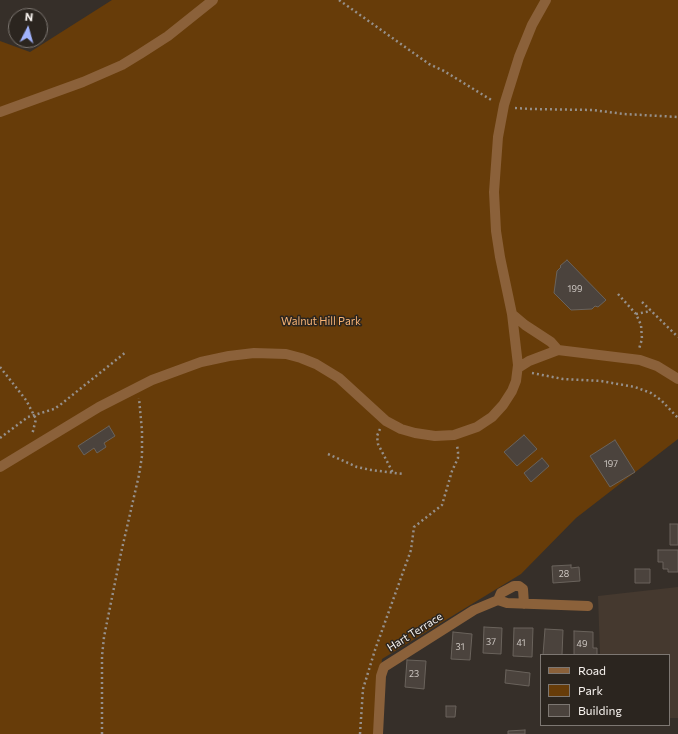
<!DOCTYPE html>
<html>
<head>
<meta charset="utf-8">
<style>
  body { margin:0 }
  #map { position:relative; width:678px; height:734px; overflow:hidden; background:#362f29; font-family:Commissioner,sans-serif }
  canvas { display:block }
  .legend { position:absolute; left:540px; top:654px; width:130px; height:72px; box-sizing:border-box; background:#2b251f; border:1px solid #7d7772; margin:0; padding:5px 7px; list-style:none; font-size:12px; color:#f8f3ef }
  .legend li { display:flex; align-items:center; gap:8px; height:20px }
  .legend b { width:20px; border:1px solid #7d7772 }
  .north { position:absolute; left:8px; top:8px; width:40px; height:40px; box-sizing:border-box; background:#2b251f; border:1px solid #7d7772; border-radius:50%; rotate:6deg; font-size:11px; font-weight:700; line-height:16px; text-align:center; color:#f8f3ef }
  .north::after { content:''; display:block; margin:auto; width:14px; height:18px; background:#a1b3fd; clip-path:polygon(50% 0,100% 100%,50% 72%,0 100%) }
</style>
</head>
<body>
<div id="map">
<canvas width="678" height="734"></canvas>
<ul class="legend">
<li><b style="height:5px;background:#8b613a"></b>Road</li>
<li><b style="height:11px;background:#673c09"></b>Park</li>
<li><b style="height:11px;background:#4b433d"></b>Building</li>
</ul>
<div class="north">N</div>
</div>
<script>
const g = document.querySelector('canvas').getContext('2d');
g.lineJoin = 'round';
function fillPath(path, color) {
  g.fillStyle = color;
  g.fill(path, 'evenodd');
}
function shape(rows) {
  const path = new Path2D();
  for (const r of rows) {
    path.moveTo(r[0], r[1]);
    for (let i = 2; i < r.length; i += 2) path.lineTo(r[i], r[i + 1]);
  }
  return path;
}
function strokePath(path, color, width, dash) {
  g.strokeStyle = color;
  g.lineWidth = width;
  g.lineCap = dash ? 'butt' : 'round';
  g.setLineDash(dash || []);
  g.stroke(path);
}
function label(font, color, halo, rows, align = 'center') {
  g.font = font + ' Commissioner,sans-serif';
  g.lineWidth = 3;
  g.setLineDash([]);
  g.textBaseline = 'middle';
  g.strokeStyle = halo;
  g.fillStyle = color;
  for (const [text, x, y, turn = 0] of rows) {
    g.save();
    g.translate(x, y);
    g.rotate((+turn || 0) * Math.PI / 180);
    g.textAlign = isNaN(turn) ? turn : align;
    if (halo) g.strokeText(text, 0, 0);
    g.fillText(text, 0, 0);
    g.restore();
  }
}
fillPath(shape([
  [678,587,678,718,669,718,669,655,600,655,598,596]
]), '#45392f');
fillPath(shape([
  [112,0,678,0,678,439,576,518,521,574,382,659,374,734,0,734,0,41,30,52]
]), '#673c09');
const building = shape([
  [567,260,606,300,598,307,595,306,592,309,571,310,554,293,557,271,561,267,560,266,567,260],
  [109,426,115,436,104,443,106,447,97,453,94,448,84,455,78,446,109,426],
  [524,435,537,449,517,466,504,452,524,435],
  [615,440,635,472,610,487,590,456,615,440],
  [542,458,549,466,531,482,524,473,542,458],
  [670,524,678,524,678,545,670,545,670,524],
  [658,550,678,550,678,572,668,572,668,569,663,569,663,562,658,562,658,550],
  [571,565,571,568,579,567,580,581,553,583,552,566,571,565],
  [635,569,650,569,650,583,635,583,635,569],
  [484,627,502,628,501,654,483,653,484,627],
  [514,628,533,628,532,657,513,656,514,628],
  [545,629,563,630,562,655,543,655,545,629],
  [574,631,593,632,593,648,597,648,597,655,574,655,574,631],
  [453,632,472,634,470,660,451,659,453,632],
  [407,660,426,661,424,689,405,687,407,660],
  [506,670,530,673,529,686,505,683,506,670],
  [446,706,456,706,455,717,446,717,446,706],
  [525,730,525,734,508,734,508,731,525,730]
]);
fillPath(building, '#4b433d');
strokePath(building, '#6a635c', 1);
strokePath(shape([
  [339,0,429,64,444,71,493,101],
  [515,108,531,109,593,110,624,114,678,117],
  [618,294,636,314,641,325,642,339,639,349],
  [642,302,678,337],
  [636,314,651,311],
  [0,367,26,400,36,419,32,435],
  [532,373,563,379,601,381,635,387,651,393,661,400,678,418],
  [380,429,377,436,378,444,393,473],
  [0,438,28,417,54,409,60,405,126,352],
  [328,454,357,467,371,470,403,474],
  [102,734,102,656,104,637,121,553,139,475,142,456,142,431,139,398],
  [360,734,363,689,375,650,411,550,414,527,442,505,452,471,458,458,458,452,457,445]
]), '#96908b', 2.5, [2, 3]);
strokePath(shape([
  [0,112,83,82,122,65,140,54,168,36,213,0],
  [512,314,525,325,551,342,558,350],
  [518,368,529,361,558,350,640,360,657,366,678,379],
  [0,467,99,407,152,380,201,362,229,356,254,353,286,354,301,358,316,364,339,378,386,421,401,429,415,433,435,436,454,435,477,427,492,417,503,405,512,391,516,381,518,365,512,314,500,257,496,231,494,192,498,137,504,105,519,57,532,25,546,0],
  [498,600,501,593,514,586,519,586,523,589,524,604],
  [378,734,381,676,384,667,474,610,498,600,507,603,588,606]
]), '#8b613a', 10);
label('9px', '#cdc7c2', null, [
  ["199",575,289],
  ["197",611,464],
  ["28",564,574],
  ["37",491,642],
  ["41",521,643],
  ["49",582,644],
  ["31",460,647],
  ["23",414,674]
]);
label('11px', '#f7b374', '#2b251f', [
  ["Walnut Hill Park",321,321]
]);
label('11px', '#f8f3ef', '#2b251f', [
  ["Hart Terrace",415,632,-32]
]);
</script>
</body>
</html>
